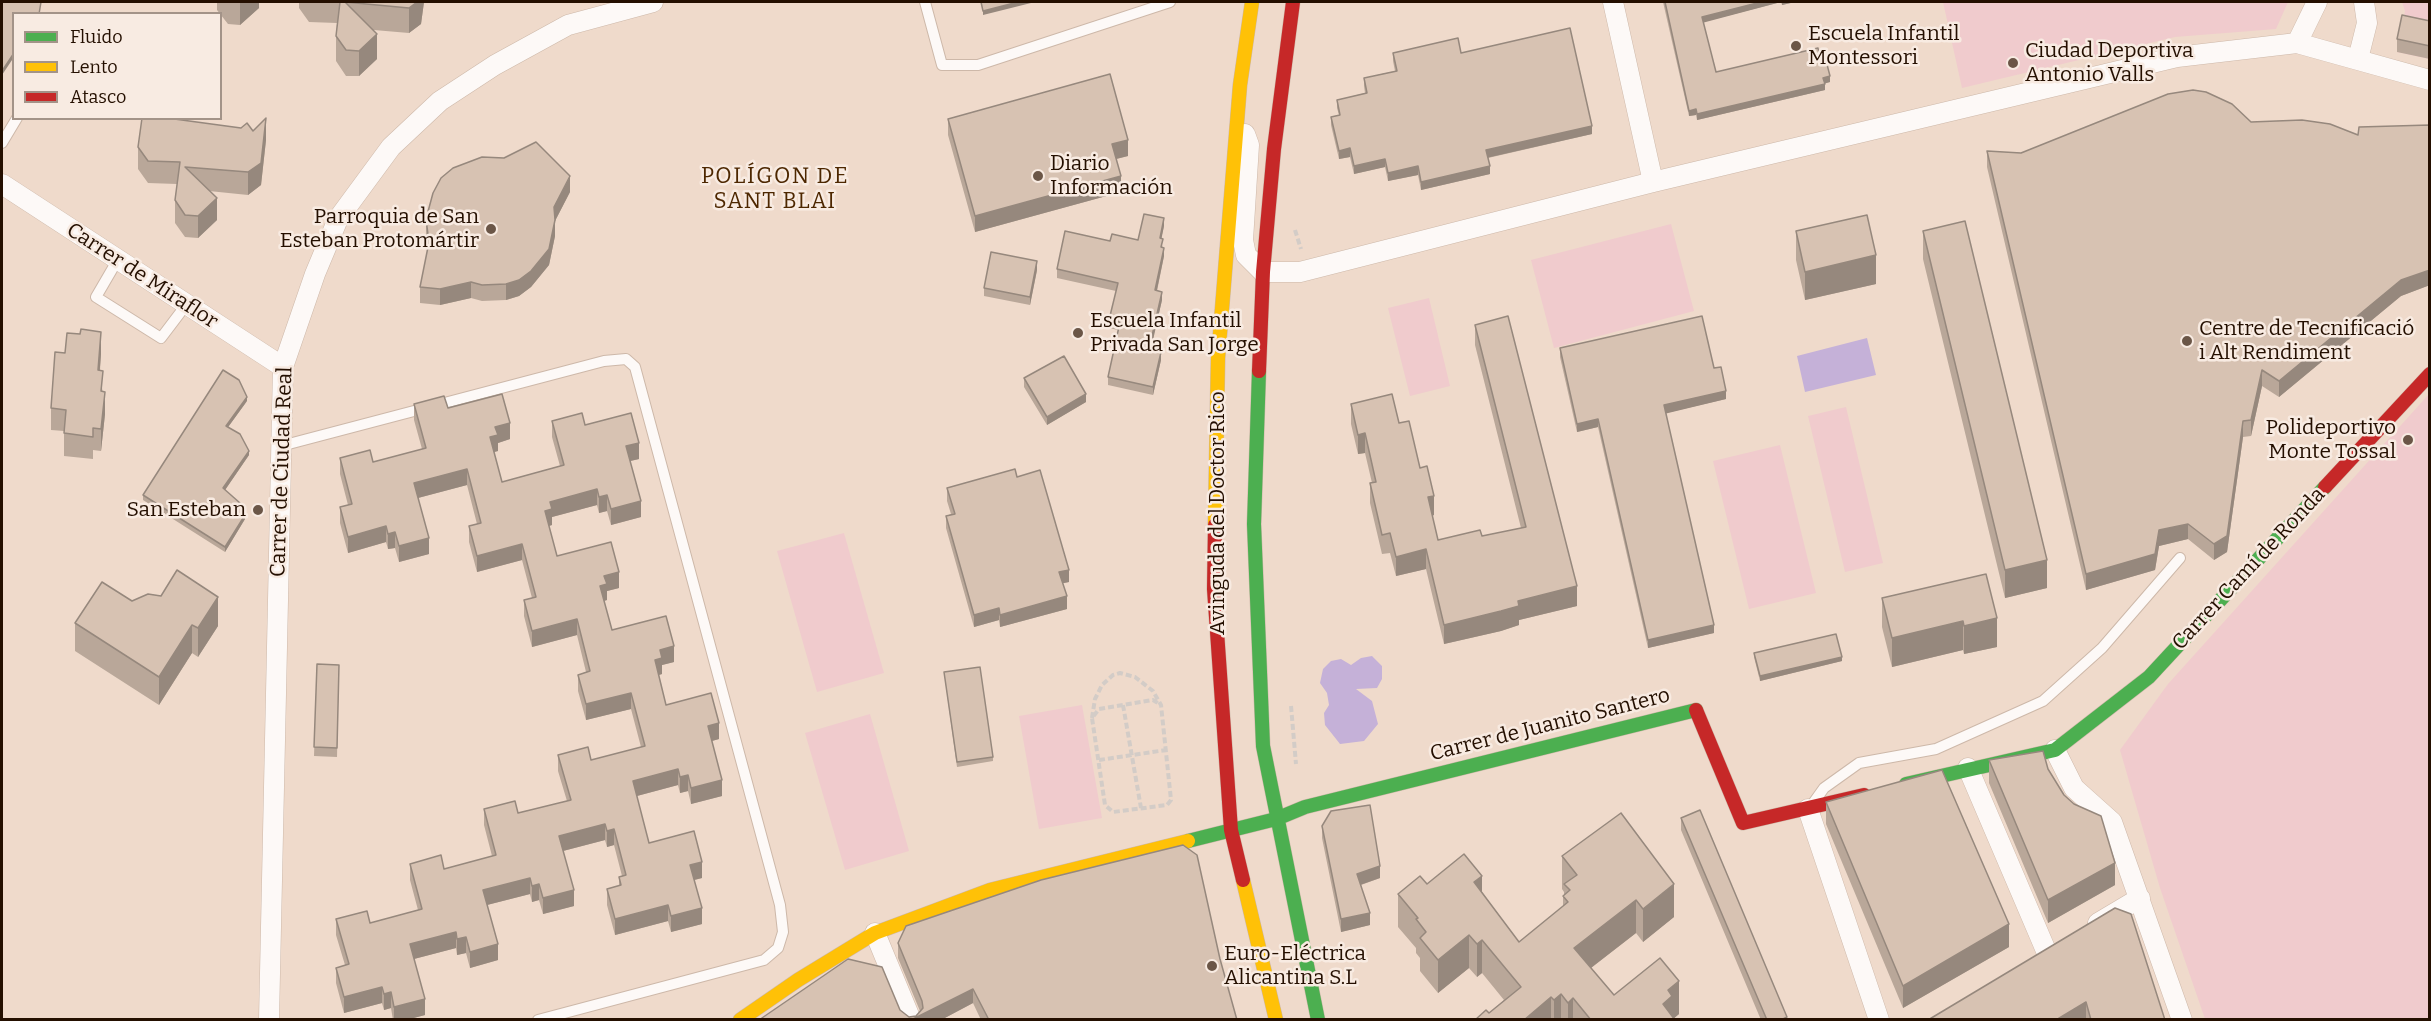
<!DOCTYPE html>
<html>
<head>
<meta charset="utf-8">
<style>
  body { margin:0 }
  #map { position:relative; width:2431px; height:1021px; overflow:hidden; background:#efdacb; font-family:Bitter,serif }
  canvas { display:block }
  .frame { position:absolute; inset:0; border:3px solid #240f00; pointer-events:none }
  .legend { position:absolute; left:12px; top:12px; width:210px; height:108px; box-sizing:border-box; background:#f8ebe2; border:2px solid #a39388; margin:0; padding:8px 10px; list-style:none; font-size:18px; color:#240f00 }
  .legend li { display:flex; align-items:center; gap:12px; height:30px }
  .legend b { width:30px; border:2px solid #a39388 }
</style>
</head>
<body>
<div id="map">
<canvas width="2431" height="1021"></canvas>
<div class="frame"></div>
<ul class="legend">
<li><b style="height:8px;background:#4caf50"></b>Fluido</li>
<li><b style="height:8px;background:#ffc107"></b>Lento</li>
<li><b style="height:8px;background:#c62828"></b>Atasco</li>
</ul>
</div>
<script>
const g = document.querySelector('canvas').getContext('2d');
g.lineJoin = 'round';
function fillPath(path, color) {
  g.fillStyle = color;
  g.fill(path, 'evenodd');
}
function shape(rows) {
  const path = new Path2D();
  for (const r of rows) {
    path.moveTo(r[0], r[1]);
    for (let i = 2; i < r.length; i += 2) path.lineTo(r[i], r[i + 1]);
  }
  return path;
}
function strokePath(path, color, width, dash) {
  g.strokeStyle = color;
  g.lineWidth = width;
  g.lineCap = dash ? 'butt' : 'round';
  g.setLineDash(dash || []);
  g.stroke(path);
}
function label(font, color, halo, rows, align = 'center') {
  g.font = font + ' Bitter,serif';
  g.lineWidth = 5;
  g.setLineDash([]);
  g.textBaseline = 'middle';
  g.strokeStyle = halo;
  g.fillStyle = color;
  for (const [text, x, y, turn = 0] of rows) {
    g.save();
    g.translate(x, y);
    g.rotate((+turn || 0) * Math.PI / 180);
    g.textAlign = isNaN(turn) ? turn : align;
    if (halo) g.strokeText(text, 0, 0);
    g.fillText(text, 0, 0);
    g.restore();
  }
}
fillPath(shape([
  [1943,2,2288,2,2276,29,2175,37,1962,88],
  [2402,2,2429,2,2429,59,2397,52,2405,11],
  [1671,224,1694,311,1554,348,1531,260],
  [1429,298,1450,386,1410,396,1388,308],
  [2429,394,2429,1019,2205,1019,2160,888,2120,750,2168,684],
  [1846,407,1883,563,1845,572,1808,416],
  [1780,445,1816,593,1749,609,1713,461],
  [844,533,884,673,817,692,777,551],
  [1082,705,1102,818,1039,829,1019,716],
  [870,714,909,851,845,870,805,733]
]), '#f0cbcd');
fillPath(shape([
  [1867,338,1876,375,1805,392,1797,356],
  [1372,656,1382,666,1382,679,1377,688,1356,689,1372,701,1378,724,1364,741,1340,744,1325,725,1324,713,1329,705,1327,693,1320,683,1323,669,1331,661,1341,659,1351,665,1361,658]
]), '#c5b1d8');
const lane = shape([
  [925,2,942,65,978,65,1170,2],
  [2,143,17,118],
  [117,261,96,297,161,338,186,305],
  [281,446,604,361,626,359,635,367,780,905,783,932,778,948,764,960,538,1020],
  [1814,802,1824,788,1859,763,1936,749,2043,701,2102,648,2180,558]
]);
const street = shape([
  [1613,2,1653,182],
  [2297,43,2317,2],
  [2358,59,2367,23,2364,2],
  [1245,134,1249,145,1243,240,1246,255,1263,272,1300,272,1653,182,2177,57,2297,43,2430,80],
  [2,184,283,367],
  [2055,750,2074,788,2112,822,2182,1020],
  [1968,768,2047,953],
  [1808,809,1879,1020],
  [2098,923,2140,898],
  [875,933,911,1020],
  [269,1020,283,367,315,274,338,219,391,147,440,101,495,65,568,25,653,2]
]);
const fast = shape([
  [1259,371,1254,524,1263,746,1318,1020],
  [1906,784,2055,750,2149,677,2325,487],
  [1188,841,1276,819,1305,807,1696,710]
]);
const slow = shape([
  [1215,525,1218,358,1240,85,1252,2],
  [1243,880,1276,1020],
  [740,1020,798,980,875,933,990,890,1188,841]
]);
const jam = shape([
  [1259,371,1263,272,1274,149,1293,2],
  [2325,487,2430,374],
  [1215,525,1214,589,1231,830,1243,880],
  [1696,710,1743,823,1864,795]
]);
strokePath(lane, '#cdb8a9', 12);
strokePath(street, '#cdb8a9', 21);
strokePath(fast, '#cdb8a9', 15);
strokePath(slow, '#cdb8a9', 15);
strokePath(jam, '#cdb8a9', 15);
strokePath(shape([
  [1295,230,1301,249],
  [1123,705,1141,808],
  [1291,706,1296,764],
  [1092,718,1095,699,1102,685,1113,675,1120,673,1135,677,1153,691,1161,705,1171,800,1167,805,1113,812,1105,805,1092,718,1099,709,1153,700,1161,705],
  [1099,760,1166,750]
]), '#d3ccc7', 4, [6, 3]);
strokePath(lane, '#fdf9f7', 10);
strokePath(street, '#fdf9f7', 20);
strokePath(fast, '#4caf50', 14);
strokePath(slow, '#ffc107', 14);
strokePath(jam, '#c62828', 14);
fillPath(shape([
  [217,2,259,2,259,8,240,25,228,24,217,10],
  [299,2,424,2,421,24,409,33,374,30,377,59,359,76,346,76,336,61,336,36,337,23,309,22,299,8],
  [1663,2,1795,2,1782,5,1781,2,1703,22,1716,72,1819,54,1830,82,1825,83,1825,90,1697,120,1696,115,1689,116],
  [2430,21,2430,59,2397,52,2397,39],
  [1393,53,1461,53,1592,134,1488,158,1490,174,1421,190,1418,175,1388,181,1385,167,1354,174,1350,157,1339,159,1331,125,1331,117,1339,115,1337,108,1337,100,1365,93,1364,86,1364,78,1395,71,1393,61],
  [948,119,1128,156,1116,159,1121,192,975,232,948,135],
  [2251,122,2358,135,2430,125,2430,285,2401,296,2279,397,2262,386,2251,436,2243,437,2227,552,2214,560,2188,539,2159,546,2155,570,2086,590,1987,167,1987,151,2021,153],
  [253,131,266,140,261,185,248,195,209,191,217,220,198,238,185,237,175,223,175,200,177,184,148,183,138,169,138,147],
  [570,192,555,221,555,236,549,265,531,287,519,296,506,300,482,301,471,298,440,305,420,303,420,287,428,248,426,235,426,219],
  [1164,226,1161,239,1164,256,1157,291,1162,300,1150,350,1161,360,1153,395,1108,385,1108,377,1118,330,1109,328,1109,320,1116,291,1057,278,1057,269,1110,241,1138,240],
  [1796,231,1876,284,1805,300,1796,260],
  [1923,231,2047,588,2005,598,1923,259],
  [1037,270,1030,305,984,296,984,288],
  [1475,325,1577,606,1519,620,1519,625,1501,631,1444,644,1426,569,1396,576,1390,553,1382,554,1370,503,1370,483,1372,483,1365,453,1358,454,1351,424,1351,404,1399,423,1420,468,1434,515,1432,516,1438,540,1482,536,1521,528,1475,345],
  [1560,348,1714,368,1726,399,1666,413,1714,633,1648,648,1598,427,1577,432,1560,357],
  [65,353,101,354,100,370,105,414,101,451,93,450,93,459,64,456,64,431,51,430,51,408],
  [1024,378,1086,402,1047,425,1024,387],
  [247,401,228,427,249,455,225,490,245,519,225,552,143,500,143,495],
  [414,404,448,408,510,439,498,443,498,451,494,452,502,482,560,466,552,437,552,421,585,425,639,459,630,461,641,517,611,525,607,511,599,513,597,505,552,517,552,525,549,526,557,556,619,588,607,591,607,600,604,601,612,630,674,662,662,665,662,674,659,675,666,705,719,739,712,741,722,796,691,804,688,791,680,793,678,785,637,796,649,843,702,878,694,880,702,924,671,932,668,921,615,935,607,905,607,889,619,886,619,877,622,876,614,845,607,847,605,840,563,851,574,906,543,914,539,900,532,902,530,894,487,905,498,960,470,968,466,953,457,955,456,948,414,959,425,1015,406,1020,393,1020,391,1008,384,1010,382,1003,344,1013,336,983,336,968,345,965,336,935,336,919,370,923,418,910,410,880,410,864,444,869,492,856,484,825,484,809,518,813,567,801,558,771,558,755,591,760,641,747,631,709,586,720,578,691,578,675,586,672,577,635,532,647,524,616,524,600,532,598,522,560,477,572,469,542,469,526,477,524,467,485,418,498,429,554,399,562,395,548,388,549,386,542,348,553,340,523,340,507,348,505,340,474,340,458,373,462,422,449,414,420],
  [1017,477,1069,582,1063,583,1067,609,1000,627,999,620,974,627,946,528,946,516,951,514,947,501,947,488],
  [1986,574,1997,647,1964,654,1963,650,1892,667,1882,627,1882,598],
  [132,601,218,626,198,657,192,653,159,705,75,651,75,623],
  [1754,653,1842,661,1760,681,1754,657],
  [317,664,339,665,337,757,314,756],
  [944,672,993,757,993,761,957,767],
  [1989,760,2048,769,2064,795,2115,885,2048,923,1989,783],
  [1826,802,2009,947,1903,1008,1826,824],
  [1681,818,1787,1020,1761,1020,1681,830],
  [1322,826,1380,878,1361,885,1370,925,1341,932,1322,838],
  [1562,856,1674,917,1643,942,1636,933,1591,968,1614,995,1679,1014,1674,1018,1675,1020,1475,1020,1489,1013,1504,1000,1482,973,1477,977,1469,968,1438,993,1420,971,1420,958,1416,953,1416,948,1398,927,1398,894,1427,884,1482,892,1519,942,1563,906,1563,896,1564,895,1564,892,1562,889],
  [2115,908,2165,1020,1928,1020],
  [898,943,1220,959,1237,1020,981,1020,973,1003,941,1020,759,1020,900,1010,909,1017,916,1016,920,1011,898,958]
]), '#b9a799');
fillPath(shape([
  [240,2,259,2,259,8,240,25],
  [417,2,424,2,421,24,409,33,409,8],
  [1018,2,1035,2,983,15,983,11],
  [1761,2,1781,2,1702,23,1702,17],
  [1782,2,1795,2,1782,5],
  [377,34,377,59,359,76,359,51],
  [14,53,14,57,2,75,2,71],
  [1830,76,1830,82,1823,84,1823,78],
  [1825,84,1825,90,1697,120,1697,114],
  [1696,109,1696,115,1689,116,1689,111],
  [266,118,266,140,261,185,248,195,248,172],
  [1592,126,1592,134,1486,158,1486,150],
  [1128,140,1128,156,1112,160,1112,144],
  [1350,148,1350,157,1339,159,1339,151],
  [1385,159,1385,167,1354,174,1354,166],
  [1418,166,1418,175,1388,181,1388,173],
  [1490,166,1490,174,1421,190,1421,182],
  [570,176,570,192,555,221,555,236,549,265,531,287,519,296,506,300,506,284,554,207],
  [1121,176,1121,192,975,232,975,216],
  [217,198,217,220,198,238,198,216],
  [1164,218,1164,226,1160,246,1160,238],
  [1164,248,1164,256,1155,299,1155,290],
  [1876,255,1876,284,1805,300,1805,272],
  [1037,261,1037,270,1030,305,1030,297],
  [2430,270,2430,285,2401,296,2279,397,2279,381,2401,280],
  [471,282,471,298,440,305,440,289],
  [1162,292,1162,300,1149,358,1149,349],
  [101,332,101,354,98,392,98,370],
  [1161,352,1161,360,1153,395,1153,387],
  [2262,370,2262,386,2251,436,2251,420],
  [1726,391,1726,399,1664,414,1664,405],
  [105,392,105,414,101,451,101,429],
  [1086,394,1086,402,1047,425,1047,417],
  [247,397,247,401,226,430,226,426],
  [1598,419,1598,427,1577,432,1577,424],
  [2243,421,2243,437,2227,552,2214,560,2214,544],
  [510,423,510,439,498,443,498,451,490,453,490,437,495,427],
  [1365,433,1365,453,1358,454,1358,435],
  [639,443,639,459,626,462,626,446],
  [249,451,249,455,223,493,223,488],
  [467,469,467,485,414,499,414,483],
  [597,489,597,505,552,517,552,525,545,527,545,511,550,502],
  [607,495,607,511,599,513,599,497],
  [1434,496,1434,515,1428,517,1428,497],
  [641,501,641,517,611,525,611,509],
  [245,515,245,519,225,552,225,547],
  [2188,524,2188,539,2159,546,2155,570,2086,590,2086,574,2159,530],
  [386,526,386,542,348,553,348,537],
  [395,532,395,548,388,549,388,534],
  [429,538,429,554,399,562,399,546],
  [522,544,522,560,477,572,477,556],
  [1426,549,1426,569,1396,576,1396,557],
  [2047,560,2047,588,2005,598,2005,570],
  [1069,570,1069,582,1059,584,1059,572],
  [619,572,619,588,607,591,607,600,600,602,600,586,604,576],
  [1577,586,1577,606,1519,620,1519,625,1501,631,1444,644,1444,625,1518,601],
  [1067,596,1067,609,1000,627,1000,615],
  [218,597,218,626,198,657,198,628],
  [999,608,999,620,974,627,974,615],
  [1997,618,1997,647,1964,654,1964,626],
  [577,619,577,635,532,647,532,631],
  [1963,621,1963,650,1892,667,1892,638],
  [192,625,192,653,159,705,159,677],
  [1714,625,1714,633,1648,648,1648,640],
  [674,646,674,662,662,665,662,674,655,676,655,660,660,650],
  [1842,657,1842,661,1760,681,1760,676],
  [631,693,631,709,586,720,586,704],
  [719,723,719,739,708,742,708,726],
  [678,769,678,785,633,797,633,781],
  [688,775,688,791,680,793,680,777],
  [722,780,722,796,691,804,691,788],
  [605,824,605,840,559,852,559,836],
  [614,829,614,845,607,847,607,831],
  [702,862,702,878,690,881,690,865],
  [2115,863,2115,885,2048,923,2048,900],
  [1380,866,1380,878,1357,886,1357,874],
  [1482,876,1482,909,1474,882],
  [530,878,530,894,483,906,483,890],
  [539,884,539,900,532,902,532,886],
  [1674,884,1674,917,1643,942,1643,909],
  [574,890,574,906,543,914,543,898],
  [1636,900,1636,933,1574,981,1574,948],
  [668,905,668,921,615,935,615,919],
  [702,908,702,924,671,932,671,916],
  [1370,913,1370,925,1341,932,1341,919],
  [2009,924,2009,947,1903,1008,1903,986],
  [456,932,456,948,410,960,410,944],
  [1469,935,1469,968,1438,993,1438,960],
  [466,937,466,953,457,955,457,939],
  [1482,940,1482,973,1477,977,1477,944],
  [498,944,498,960,470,968,470,952],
  [1679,981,1679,1014,1672,1020,1663,1004,1668,990],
  [382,987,382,1003,344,1013,344,997],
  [973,989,973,1003,941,1020,911,1020],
  [391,992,391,1008,384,1010,384,994],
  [1561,994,1561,1020,1554,1020,1554,1000],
  [1551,997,1551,1020,1524,1020],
  [1573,998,1573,1020,1568,1020,1568,1003],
  [425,999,425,1015,406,1020,394,1020,394,1007],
  [2086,1002,2086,1020,2056,1020]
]), '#96887d');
const building = shape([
  [2,2,41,2,39,14,14,14,14,53,2,71,2,2],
  [340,2,417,2,409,8,345,2,377,34,359,51,346,50,336,36,340,2],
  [981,2,1018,2,983,11,981,2],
  [1665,2,1761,2,1702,17,1716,72,1818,48,1819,54,1824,53,1830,76,1823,78,1825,84,1697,114,1696,109,1689,111,1665,2],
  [2402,15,2430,21,2430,46,2397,39,2402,15],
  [1570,28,1592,126,1486,150,1490,166,1421,182,1418,166,1388,173,1385,159,1354,166,1350,148,1339,151,1331,117,1340,115,1337,100,1367,93,1364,78,1397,71,1393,53,1458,38,1461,53,1570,28],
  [1110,74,1128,140,1112,144,1121,176,975,216,948,119,1110,74],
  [2193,90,2206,92,2232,104,2251,122,2302,120,2330,124,2358,135,2359,127,2430,125,2430,270,2401,280,2279,381,2262,370,2251,420,2243,421,2227,536,2214,544,2188,524,2159,530,2155,554,2086,574,1987,151,2021,153,2168,94,2193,90],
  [142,118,167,118,241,128,247,123,253,131,266,118,261,163,248,172,185,167,217,198,198,216,185,215,175,200,180,162,148,161,138,147,142,118],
  [536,142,570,176,554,207,555,220,549,249,531,271,519,280,506,284,482,285,471,282,440,289,420,287,429,242,426,219,433,193,441,178,453,168,482,157,504,158,536,142],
  [1144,214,1164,218,1160,238,1163,239,1161,247,1164,248,1155,290,1162,292,1149,349,1161,352,1153,387,1108,377,1120,322,1109,320,1118,283,1057,269,1065,231,1110,241,1112,234,1138,240,1144,214],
  [1867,215,1876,255,1805,272,1796,231,1867,215],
  [1965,221,2047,560,2005,570,1923,231,1965,221],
  [991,252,1037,261,1030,297,984,288,991,252],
  [1508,316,1577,586,1518,601,1519,606,1501,611,1444,625,1426,549,1396,557,1390,533,1382,535,1370,483,1376,482,1365,433,1358,435,1351,404,1392,394,1399,423,1409,421,1420,468,1427,466,1434,496,1428,497,1438,540,1480,530,1482,536,1526,527,1475,325,1508,316],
  [1702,316,1714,368,1721,367,1726,391,1664,405,1714,625,1648,640,1598,419,1577,424,1560,348,1702,316],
  [81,329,101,332,98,370,103,371,101,391,105,392,101,429,93,428,93,437,64,433,66,410,51,408,55,352,65,353,67,333,80,334,81,329],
  [1064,356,1086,394,1047,417,1024,378,1064,356],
  [223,370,239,380,247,397,226,426,240,434,249,451,223,488,240,503,245,509,245,515,225,547,143,495,223,370],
  [502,394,510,423,495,427,498,435,490,437,502,482,564,465,552,421,582,413,585,425,631,413,639,443,626,446,641,501,611,509,607,495,599,497,597,489,550,502,552,509,545,511,557,556,611,542,619,572,604,576,607,584,600,586,612,630,666,616,674,646,660,650,662,658,655,660,666,705,711,693,719,723,708,726,722,780,691,788,688,775,680,777,678,769,633,781,649,843,694,831,702,862,690,865,702,908,671,916,668,905,615,919,607,889,621,885,619,877,626,875,614,829,607,831,605,824,559,836,574,890,543,898,539,884,532,886,530,878,483,890,498,944,470,952,466,937,457,939,456,932,410,944,425,999,394,1007,391,992,384,994,382,987,344,997,336,968,349,964,336,919,367,911,370,923,422,909,410,864,441,855,444,869,496,855,484,809,515,801,518,813,571,800,558,755,588,747,591,760,645,746,631,693,586,704,578,675,590,671,577,619,532,631,524,600,536,597,522,544,477,556,469,526,481,523,467,469,414,483,429,538,399,546,395,532,388,534,386,526,348,537,340,507,352,504,340,458,370,450,373,462,426,448,414,404,444,396,448,408,502,394],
  [1015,469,1017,477,1040,470,1069,570,1059,572,1067,596,1000,615,999,608,974,615,946,516,955,514,947,488,1015,469],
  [177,570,218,597,198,628,192,625,159,677,75,623,102,582,132,601,148,594,161,596,177,570],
  [1986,574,1997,618,1964,626,1963,621,1892,638,1882,598,1986,574],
  [1836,634,1842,657,1760,676,1754,653,1836,634],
  [317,664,339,665,337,748,314,747,317,664],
  [980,667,993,757,957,762,944,672,980,667],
  [2043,751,2048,769,2064,795,2074,804,2101,816,2115,863,2048,900,1989,760,2043,751],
  [1942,770,2009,924,1903,986,1826,802,1942,770],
  [1370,805,1380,866,1357,874,1370,913,1341,919,1322,826,1331,811,1370,805],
  [1700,810,1787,1017,1781,1020,1767,1020,1681,818,1700,810],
  [1621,813,1674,884,1643,909,1636,900,1574,948,1614,995,1660,958,1679,981,1668,990,1672,996,1663,1004,1675,1020,1591,1020,1573,998,1568,1003,1561,994,1554,1000,1551,997,1524,1020,1475,1020,1486,1010,1489,1013,1521,987,1482,940,1477,944,1469,935,1438,960,1420,938,1426,932,1416,919,1418,918,1398,894,1420,876,1427,884,1464,854,1482,876,1474,882,1519,942,1568,902,1563,896,1570,890,1564,884,1577,875,1562,856,1621,813],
  [1183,845,1197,855,1220,959,1237,1020,989,1020,973,989,911,1020,759,1020,848,959,882,967,900,1010,909,1017,916,1016,923,1008,922,1001,898,943,906,926,1041,880,1183,845],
  [2115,908,2131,914,2165,1020,2091,1020,2086,1002,2056,1020,1928,1020,2115,908]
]);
fillPath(building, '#d7c2b2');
strokePath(building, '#96887d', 1.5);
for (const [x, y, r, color] of [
  [1796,46,6,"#6b5647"],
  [2013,63,6,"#6b5647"],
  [1038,176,6,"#6b5647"],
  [491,229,6,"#6b5647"],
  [1078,333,6,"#6b5647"],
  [2187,341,6,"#6b5647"],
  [2408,440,6,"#6b5647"],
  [258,510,6,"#6b5647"],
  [1212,966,6,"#6b5647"]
]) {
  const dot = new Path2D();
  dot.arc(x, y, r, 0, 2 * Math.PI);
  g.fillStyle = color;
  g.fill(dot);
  strokePath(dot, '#f8ebe2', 2);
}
label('21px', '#240f00', '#f8ebe2', [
  ["Escuela Infantil",1808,34],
  ["Montessori",1808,58],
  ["Ciudad Deportiva",2025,51],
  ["Antonio Valls",2025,75],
  ["Diario",1050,164],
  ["Información",1050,188],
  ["Parroquia de San",479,217,"right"],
  ["Esteban Protomártir",479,241,"right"],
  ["Escuela Infantil",1090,321],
  ["Privada San Jorge",1090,345],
  ["Centre de Tecnificació",2199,329],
  ["i Alt Rendiment",2199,353],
  ["Polideportivo",2396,428,"right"],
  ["Monte Tossal",2396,452,"right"],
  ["San Esteban",246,510,"right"],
  ["Euro-Eléctrica",1224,954],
  ["Alicantina S.L",1224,978]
], 'left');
label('21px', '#240f00', '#f8ebe2', [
  ["Carrer de Miraflor",142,276,33],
  ["Carrer de Ciudad Real",282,472,-88],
  ["Avinguda del Doctor Rico",1218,513,-90],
  ["Carrer Camí de Ronda",2249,569,-47],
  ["Carrer de Juanito Santero",1550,725,-14]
]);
g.letterSpacing = '1.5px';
label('22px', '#4d2700', '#f8ebe2', [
  ["POLÍGON DE",775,177],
  ["SANT BLAI",775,202]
]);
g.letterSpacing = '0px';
</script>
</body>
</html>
